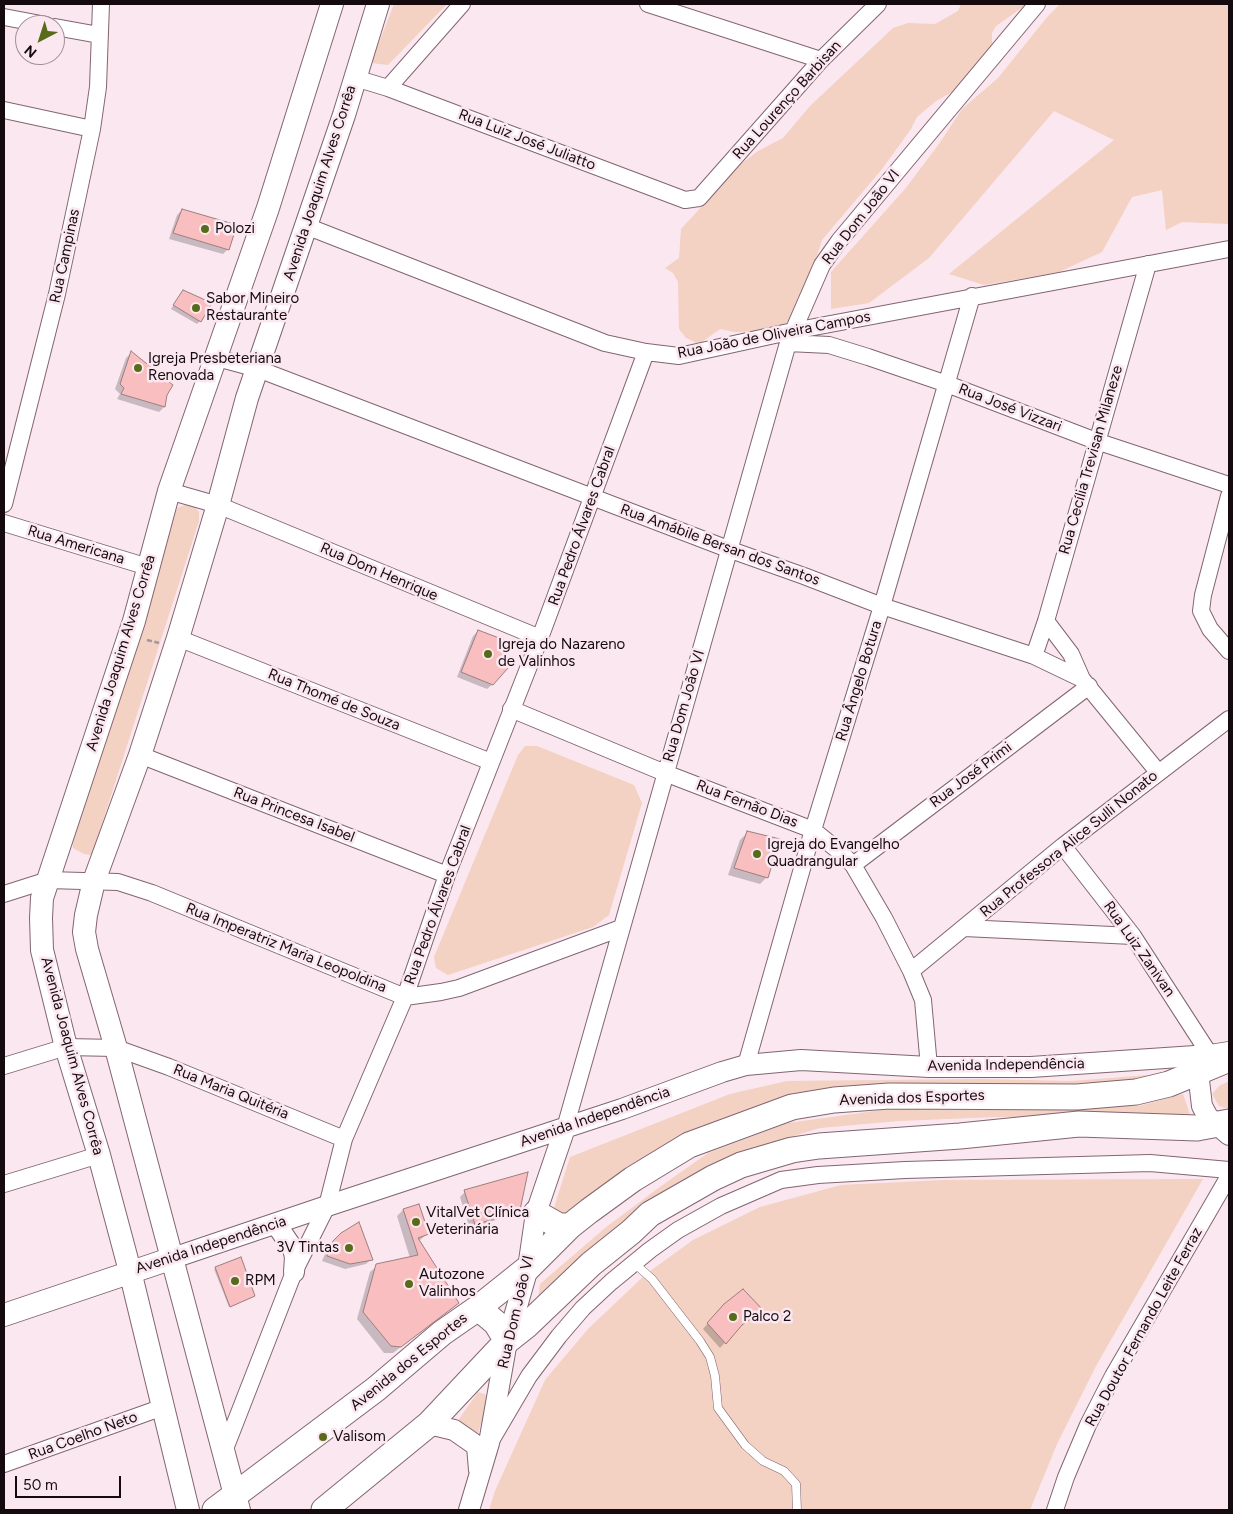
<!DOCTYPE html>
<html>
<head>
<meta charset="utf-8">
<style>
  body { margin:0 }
  #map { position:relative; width:1233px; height:1514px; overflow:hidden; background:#fbe7ef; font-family:Figtree,sans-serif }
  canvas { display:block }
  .frame { position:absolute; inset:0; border:5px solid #150b0f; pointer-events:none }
  .north { position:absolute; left:15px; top:15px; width:50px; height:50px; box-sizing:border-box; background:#fbe7ef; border:1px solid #9f8f95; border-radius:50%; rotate:220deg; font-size:14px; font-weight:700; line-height:20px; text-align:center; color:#150b0f }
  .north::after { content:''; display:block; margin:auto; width:18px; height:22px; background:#586b19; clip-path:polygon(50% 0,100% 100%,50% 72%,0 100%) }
  .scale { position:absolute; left:15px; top:1476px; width:106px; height:22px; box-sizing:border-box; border:2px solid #150b0f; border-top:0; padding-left:6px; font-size:15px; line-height:18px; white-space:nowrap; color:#150b0f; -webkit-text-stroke:4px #fbe7ef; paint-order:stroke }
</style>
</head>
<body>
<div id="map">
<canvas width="1233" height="1514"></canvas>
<div class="frame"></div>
<div class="north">N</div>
<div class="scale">50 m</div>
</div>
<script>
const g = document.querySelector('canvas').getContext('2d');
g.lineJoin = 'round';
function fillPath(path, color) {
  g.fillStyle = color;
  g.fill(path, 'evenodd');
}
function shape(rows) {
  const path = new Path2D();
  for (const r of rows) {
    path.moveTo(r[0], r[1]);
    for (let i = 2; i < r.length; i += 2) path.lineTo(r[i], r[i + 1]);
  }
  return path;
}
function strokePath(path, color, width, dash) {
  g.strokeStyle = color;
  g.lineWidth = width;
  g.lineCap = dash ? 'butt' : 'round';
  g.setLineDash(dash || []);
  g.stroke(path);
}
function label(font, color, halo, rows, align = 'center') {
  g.font = font + ' Figtree,sans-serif';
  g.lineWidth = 5;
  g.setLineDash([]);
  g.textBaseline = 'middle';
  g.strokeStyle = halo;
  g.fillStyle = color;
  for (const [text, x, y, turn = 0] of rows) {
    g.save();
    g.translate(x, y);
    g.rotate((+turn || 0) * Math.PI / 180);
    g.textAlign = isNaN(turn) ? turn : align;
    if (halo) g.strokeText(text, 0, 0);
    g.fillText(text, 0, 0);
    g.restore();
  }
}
fillPath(shape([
  [394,4,447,4,388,65,371,63],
  [961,4,1027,4,996,26,992,33,992,60,970,82,936,101,917,117,911,129,882,169,822,240,810,278,798,297,791,320,771,331,734,332,720,329,699,344,686,338,679,329,678,282,673,273,665,268,679,258,681,229,741,164,758,151,783,138,810,106,893,28,908,23,935,24,958,11],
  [1060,4,1229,4,1229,224,1182,222,1166,230,1162,190,1132,197,1102,252,1059,272,984,285,949,274,1114,140,1054,111,929,258,869,303,831,309,831,272,905,189,939,144,962,109,998,78,1048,16],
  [188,504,194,506,199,512,199,521,92,855,84,854,73,848,72,841,173,520,177,508],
  [525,746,537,746,634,785,642,803,609,915,593,927,448,975,436,968,434,957,518,755],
  [1174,1073,1136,1086,838,1091,678,1143,626,1167,570,1220,552,1214,570,1157,730,1094,787,1081,979,1079,1072,1081],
  [1229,1081,1229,1109,1219,1106,1212,1094,1219,1086],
  [1183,1094,1194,1126,1083,1117,995,1117,899,1121,820,1128,740,1152,537,1306,540,1284,605,1228,657,1189,708,1153,788,1123,882,1110,992,1106,1139,1106],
  [1203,1179,1096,1366,1057,1444,1030,1510,489,1510,495,1491,545,1380,588,1329,646,1274,693,1240,760,1207,841,1185,944,1180],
  [478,1392,490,1396,478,1433,457,1422]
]), '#f3d1c3');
fillPath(shape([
  [182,210,228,249,223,254,169,239,177,215],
  [183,291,200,321,197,324,171,309],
  [131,353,165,395,164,407,159,412,117,399,120,394,115,389,126,358],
  [478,631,493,684,487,689,457,677,473,636],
  [747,833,767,877,760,884,728,875,740,840],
  [465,1192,518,1209,513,1214,470,1229,460,1197],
  [403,1210,427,1234,419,1241,457,1303,393,1353,384,1353,357,1319,370,1272,377,1266,410,1258,397,1216],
  [341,1234,371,1259,366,1264,345,1269,322,1261,328,1247],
  [216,1268,252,1297,229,1307,214,1269],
  [761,1310,738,1328,720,1348,703,1329,719,1311]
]), '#0003');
const building = shape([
  [182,209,237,225,229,250,173,233,182,209],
  [183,290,212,303,201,322,173,305,183,290],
  [131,351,173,385,167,395,165,407,121,394,124,388,120,384,131,351],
  [478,630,507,641,508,668,493,685,461,672,478,630],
  [747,831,780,839,768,878,734,868,747,831],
  [528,1172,520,1210,475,1225,464,1190,528,1172],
  [419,1204,429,1234,418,1238,459,1303,401,1347,391,1346,363,1312,376,1264,418,1255,403,1209,419,1204],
  [359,1222,373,1260,350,1264,327,1256,333,1241,341,1233,359,1222],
  [241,1257,255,1296,230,1307,215,1267,241,1257],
  [743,1289,763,1310,742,1325,726,1344,707,1323,724,1304,743,1289]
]);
fillPath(building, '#f9bfc0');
strokePath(building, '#9d7d7d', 1);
const service = shape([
  [634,1263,652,1279,700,1341,710,1357,715,1376,718,1408,745,1445,763,1461,784,1471,796,1484,797,1510]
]);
const minor = shape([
  [648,4,821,60],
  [4,17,46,25],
  [55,27,99,35],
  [355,78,388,88,685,200,699,198,821,60,878,4],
  [388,88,462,4],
  [4,110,92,129],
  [306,226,605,343,646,352,679,356,793,331,1229,249],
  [788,343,829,345,868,357,947,384,1096,441,1229,485],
  [217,358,258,369,728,549,804,576,882,606,1034,656,1082,679,1158,772],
  [169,491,218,505,540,638],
  [1229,496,1203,595,1201,611,1210,629,1229,651],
  [4,504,57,294,92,129,98,87,101,4],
  [4,523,148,567],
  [1046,621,1071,654,1082,679],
  [178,638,491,762],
  [1034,656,1046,621,1148,264],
  [511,709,665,773,813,830,840,852,853,865,884,918,911,971,923,1000,929,1067],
  [140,755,447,875],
  [1063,846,1133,936,1210,1055],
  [853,865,1089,686],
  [4,894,48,880,118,882,152,893,405,997,441,992,459,988,621,928],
  [964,928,1133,936],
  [911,971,1063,846,1229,719],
  [746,1065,813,830,882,606,972,296],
  [4,1066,66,1047,116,1048,169,1067,344,1139],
  [565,1128,788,343,822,265,839,241,1037,4],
  [4,1184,99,1155],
  [492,1439,529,1376,559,1336,583,1308,611,1282,650,1250,678,1230,721,1206,781,1180,818,1175,905,1170,1150,1163,1229,1170],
  [223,1454,294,1272,327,1206,344,1139,405,997,447,875,540,638,646,352],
  [4,1464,163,1407],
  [1055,1510,1066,1477,1088,1425,1113,1376,1229,1176]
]);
const tertiary = shape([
  [1205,1061,1198,1072,1202,1106,1208,1117,1229,1135],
  [276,1224,293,1249,295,1257,294,1272],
  [173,1258,327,1206,622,1109,722,1072,746,1065,801,1060,929,1067,1031,1067,1210,1055,1229,1052],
  [429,1424,454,1430,477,1446,479,1470],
  [469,1510,489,1443,507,1341,528,1268,536,1213,565,1128]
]);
const secondary = shape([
  [4,1315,173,1258],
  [188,1510,130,1271,99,1155,66,1047,42,950,41,918,42,898,48,880,134,621,169,491,268,208,332,4],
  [239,1510,116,1048,87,949,84,932,86,915,94,881,140,755,178,638,218,505,247,398,344,115,378,4]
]);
const primary = shape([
  [536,1213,559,1226,570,1226],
  [478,1308,496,1323,507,1341],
  [215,1510,376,1389,442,1333,478,1308,528,1268,570,1226,589,1211,633,1179,689,1145,792,1107,834,1100,889,1096,1077,1097,1136,1092,1169,1084,1229,1059],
  [324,1510,429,1424,507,1341,526,1326,591,1264,631,1232,650,1214,713,1178,741,1165,792,1150,819,1146,960,1136,1079,1124,1197,1128,1229,1122]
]);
strokePath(service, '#826571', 9);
strokePath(minor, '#826571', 18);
strokePath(tertiary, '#826571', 22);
strokePath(secondary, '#826571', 24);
strokePath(primary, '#826571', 27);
strokePath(shape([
  [147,640,159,643]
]), '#a6969c', 2.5, [5, 2.5]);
strokePath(service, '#fff', 8);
strokePath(minor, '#fff', 16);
strokePath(tertiary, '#fff', 20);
strokePath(secondary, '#fff', 22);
strokePath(primary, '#fff', 25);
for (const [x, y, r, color] of [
  [205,229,5,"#586b19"],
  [196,308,5,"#586b19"],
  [138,368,5,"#586b19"],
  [488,654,5,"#586b19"],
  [757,854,5,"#586b19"],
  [416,1222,5,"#586b19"],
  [349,1248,5,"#586b19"],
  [235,1281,5,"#586b19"],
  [409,1284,5,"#586b19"],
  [733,1317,5,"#586b19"],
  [323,1437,5,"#586b19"]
]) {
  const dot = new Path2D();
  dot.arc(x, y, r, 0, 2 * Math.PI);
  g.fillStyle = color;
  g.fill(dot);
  strokePath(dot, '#fbe7ef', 2);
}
label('15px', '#150b0f', '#fbe7ef', [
  ["Rua Lourenço Barbisan",787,100,-48],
  ["Rua Luiz José Juliatto",527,140,21],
  ["Avenida Joaquim Alves Corrêa",320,183,-72],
  ["Rua Dom João VI",861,217,-52],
  ["Rua Campinas",65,256,-78],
  ["Rua João de Oliveira Campos",774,335,-11],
  ["Rua José Vizzari",1010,408,21],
  ["Rua Cecília Trevisan Milaneze",1091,460,-74],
  ["Rua Pedro Álvares Cabral",582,526,-70],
  ["Rua Americana",76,545,17],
  ["Rua Amábile Bersan dos Santos",720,545,20],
  ["Rua Dom Henrique",379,572,23],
  ["Avenida Joaquim Alves Corrêa",121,653,-73],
  ["Rua Ângelo Botura",859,681,-73],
  ["Rua Thomé de Souza",334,700,22],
  ["Rua Dom João VI",684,706,-74],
  ["Rua José Primi",971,775,-37],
  ["Rua Fernão Dias",747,804,21],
  ["Rua Princesa Isabel",294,815,21],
  ["Rua Professora Alice Sulli Nonato",1069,844,-39],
  ["Rua Pedro Álvares Cabral",438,905,-70],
  ["Rua Imperatriz Maria Leopoldina",286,948,22],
  ["Rua Luiz Zanivan",1139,949,55],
  ["Avenida Joaquim Alves Corrêa",72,1056,75],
  ["Avenida Independência",1006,1065,-1],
  ["Rua Maria Quitéria",231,1092,22],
  ["Avenida dos Esportes",912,1098,-2],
  ["Avenida Independência",595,1117,-19],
  ["Avenida Independência",211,1245,-18],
  ["Rua Dom João VI",516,1312,-77],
  ["Rua Doutor Fernando Leite Ferraz",1144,1327,-61],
  ["Avenida dos Esportes",409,1362,-39],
  ["Rua Coelho Neto",83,1436,-20]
]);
label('15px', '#150b0f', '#fbe7ef', [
  ["Polozi",215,229],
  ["Sabor Mineiro",206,299],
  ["Restaurante",206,316],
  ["Igreja Presbeteriana",148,359],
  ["Renovada",148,376],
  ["Igreja do Nazareno",498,645],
  ["de Valinhos",498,662],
  ["Igreja do Evangelho",767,845],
  ["Quadrangular",767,862],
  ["VitalVet Clínica",426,1213],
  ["Veterinária",426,1230],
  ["3V Tintas",339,1248,"right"],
  ["Autozone",419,1275],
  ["Valinhos",419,1292],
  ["RPM",245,1281],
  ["Palco 2",743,1317],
  ["Valisom",333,1437]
], 'left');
</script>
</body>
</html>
